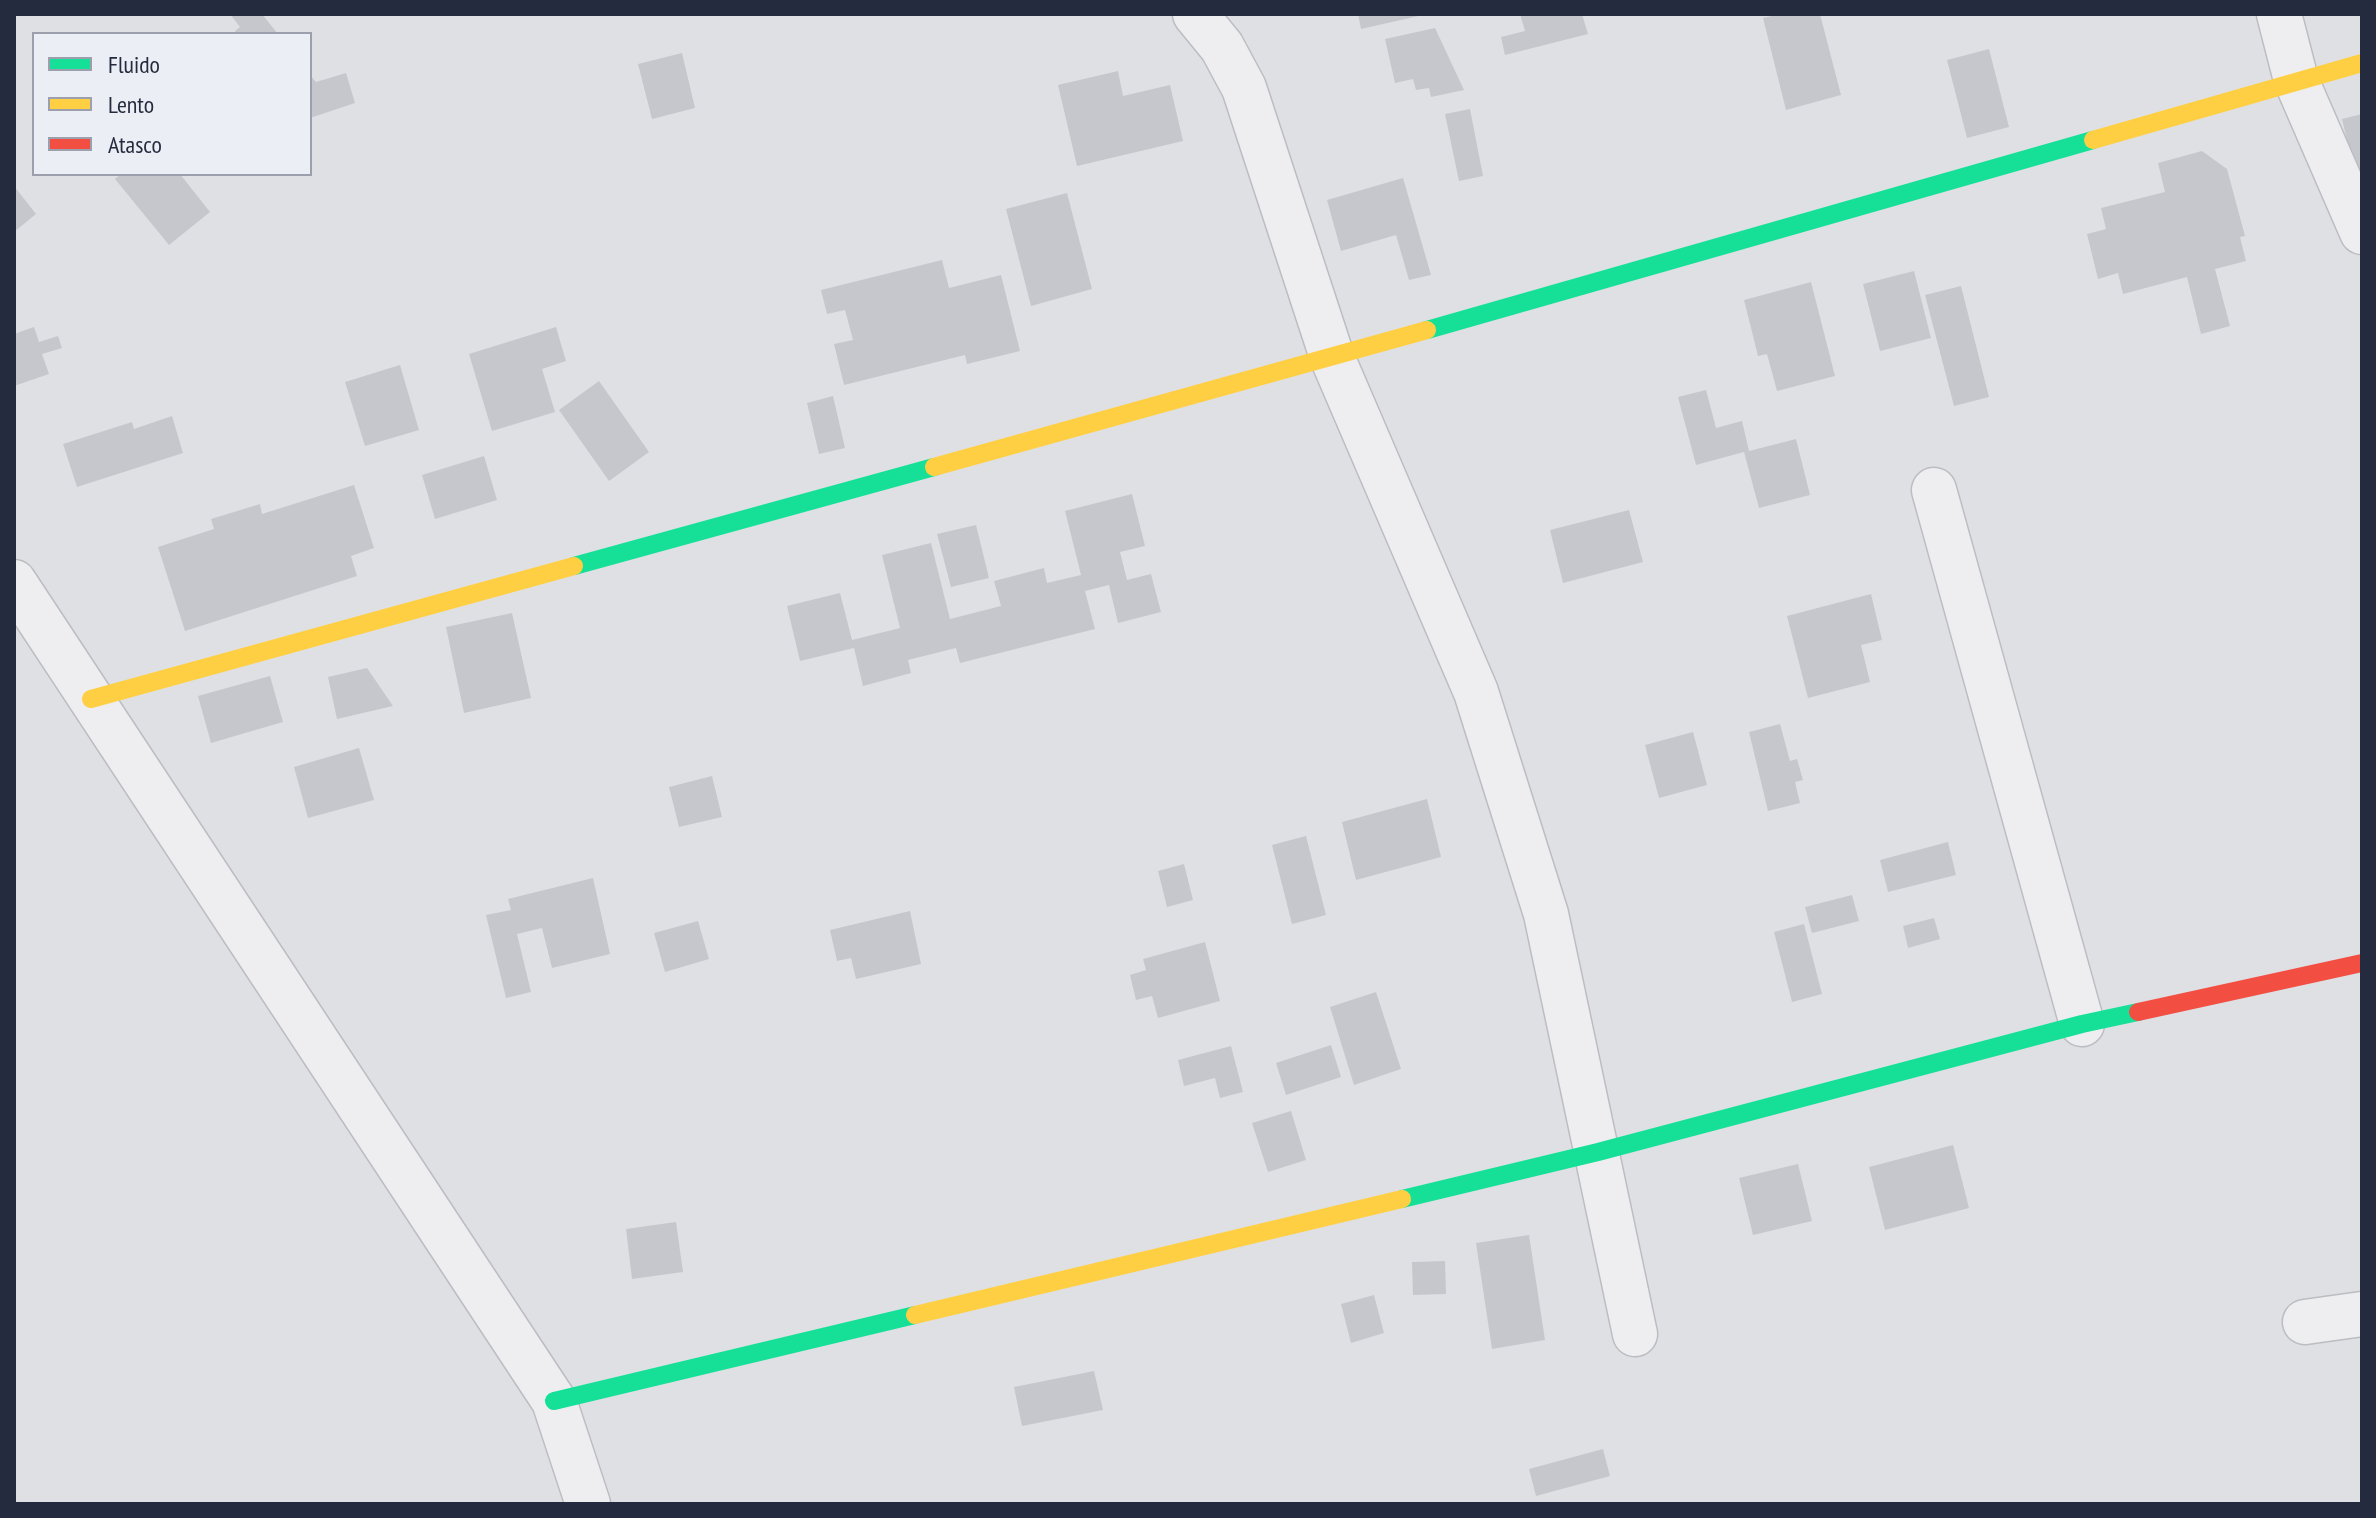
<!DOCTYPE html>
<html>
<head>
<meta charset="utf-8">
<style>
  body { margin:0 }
  #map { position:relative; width:2376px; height:1518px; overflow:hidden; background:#dfe0e4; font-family:"PT Sans Narrow",sans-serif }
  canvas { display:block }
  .frame { position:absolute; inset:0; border:16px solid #252b3e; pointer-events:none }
  .legend { position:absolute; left:32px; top:32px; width:280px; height:144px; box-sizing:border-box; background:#ebeef5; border:2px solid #9ca0ac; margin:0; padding:10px 14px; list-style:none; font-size:24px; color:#252b3e }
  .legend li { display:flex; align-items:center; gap:16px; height:40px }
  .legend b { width:40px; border:2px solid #9ca0ac }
</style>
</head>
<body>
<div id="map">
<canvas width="2376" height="1518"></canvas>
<div class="frame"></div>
<ul class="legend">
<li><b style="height:10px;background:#16e098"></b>Fluido</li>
<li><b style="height:10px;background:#ffcf43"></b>Lento</li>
<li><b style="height:10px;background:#f24e42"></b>Atasco</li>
</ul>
</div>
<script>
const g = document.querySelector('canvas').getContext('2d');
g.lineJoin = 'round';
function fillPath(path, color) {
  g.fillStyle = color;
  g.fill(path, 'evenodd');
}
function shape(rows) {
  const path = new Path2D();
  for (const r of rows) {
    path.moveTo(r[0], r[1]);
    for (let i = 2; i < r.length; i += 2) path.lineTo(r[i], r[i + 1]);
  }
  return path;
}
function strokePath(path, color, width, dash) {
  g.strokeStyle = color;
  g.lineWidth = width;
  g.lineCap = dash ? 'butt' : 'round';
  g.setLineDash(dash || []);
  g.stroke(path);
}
fillPath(shape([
  [230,14,262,14,278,34,237,34,235,31,240,27],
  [1358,14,1423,14,1423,15,1361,29],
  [1520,14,1582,14,1588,34,1505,55,1501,37,1525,31],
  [1780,14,1820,14,1841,95,1786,110,1763,18],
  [1435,28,1464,90,1431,97,1429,88,1416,90,1413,79,1395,83,1385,39],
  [1989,49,2009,127,1967,138,1947,60],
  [682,53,695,108,652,119,638,64],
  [1118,71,1123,96,1170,85,1183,141,1077,166,1058,85],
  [346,73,355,103,310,118,310,75,316,82],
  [1470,109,1483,176,1459,181,1445,114],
  [2362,114,2362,176,2356,178,2342,119],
  [2202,151,2227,169,2245,236,2240,237,2246,261,2215,269,2230,326,2201,334,2187,277,2123,294,2118,273,2098,279,2087,234,2106,229,2101,208,2165,192,2158,163],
  [121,174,180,174,210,212,169,245,115,179],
  [1403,178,1431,275,1409,280,1396,235,1341,251,1327,200],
  [14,186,36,214,14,232],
  [1067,193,1092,289,1031,306,1006,209],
  [942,260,949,288,1001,275,1020,351,967,364,965,355,844,385,834,344,853,340,845,310,827,314,821,290],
  [1914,271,1931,338,1880,351,1863,284],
  [1811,282,1835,376,1777,391,1767,354,1758,356,1744,300],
  [1961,286,1989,397,1954,406,1925,295],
  [34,327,39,342,58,336,62,348,42,354,49,374,14,386,14,334],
  [556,327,566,361,542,369,555,412,492,431,469,354],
  [400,365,419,430,365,446,345,382],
  [599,381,649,452,609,481,559,410],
  [1706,390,1716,428,1742,421,1749,451,1796,439,1810,495,1759,508,1744,452,1696,465,1678,397],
  [833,396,845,448,819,454,807,403],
  [172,416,183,453,77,487,63,444,132,422,134,429],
  [484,456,497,500,435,519,422,475],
  [354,485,374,548,351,556,357,576,185,631,158,547,214,529,211,519,260,504,262,514],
  [1132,494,1145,546,1120,552,1127,580,1151,574,1161,612,1118,623,1109,585,1085,591,1095,629,960,663,956,648,908,660,911,673,863,686,854,648,800,661,787,606,840,593,852,640,900,628,882,555,931,543,950,619,1001,606,994,581,1044,568,1047,583,1081,575,1065,511],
  [1629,510,1643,562,1563,583,1550,530],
  [976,525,989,578,951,587,937,534],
  [1871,594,1882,640,1861,645,1870,682,1808,698,1787,616],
  [512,613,531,698,464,713,446,627],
  [367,668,393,706,337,719,328,677],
  [270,676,283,722,211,743,198,696],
  [1780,724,1790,761,1797,759,1803,780,1795,782,1800,803,1768,811,1749,732],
  [1693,732,1707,785,1659,798,1645,745],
  [359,748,374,800,308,818,294,767],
  [712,776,722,817,679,827,669,787],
  [1427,799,1441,857,1356,880,1342,822],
  [1306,836,1326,915,1292,924,1272,845],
  [1948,842,1956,875,1888,892,1880,860],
  [1184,864,1193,900,1167,907,1158,871],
  [593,878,610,954,552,968,542,928,517,934,531,992,506,998,486,915,511,910,508,899],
  [1852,895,1859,921,1812,933,1805,907],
  [910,911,921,964,856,979,851,958,837,961,830,930],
  [1934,918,1940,939,1908,948,1903,926],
  [698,921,709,959,665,972,654,933],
  [1804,924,1822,994,1792,1002,1774,932],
  [1205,942,1220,1001,1158,1018,1152,996,1136,1000,1130,975,1146,970,1143,959],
  [1376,992,1401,1069,1354,1085,1330,1007],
  [1331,1045,1341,1077,1286,1095,1276,1063],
  [1231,1046,1243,1092,1220,1098,1215,1078,1184,1086,1178,1060],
  [1291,1111,1306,1160,1268,1172,1252,1123],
  [1953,1145,1969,1208,1885,1230,1869,1167],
  [1798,1164,1812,1221,1753,1235,1739,1178],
  [676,1222,683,1272,632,1279,626,1229],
  [1529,1235,1545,1340,1492,1349,1476,1243],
  [1445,1261,1446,1294,1413,1295,1412,1262],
  [1374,1295,1384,1333,1351,1343,1341,1304],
  [1094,1371,1103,1410,1022,1426,1014,1387],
  [1603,1449,1610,1476,1536,1496,1529,1469]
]), '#c6c7cc');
const street = shape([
  [1195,14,1222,47,1244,88,1332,357,1476,692,1546,914,1635,1334],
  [2279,14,2296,80,2362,232],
  [1934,490,2082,1024],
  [14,582,554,1401,588,1504],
  [2305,1322,2362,1314]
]);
strokePath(street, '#bcbdc2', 47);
strokePath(street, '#eeeef1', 44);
strokePath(shape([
  [1427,330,2093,140],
  [574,566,934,467],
  [1402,1199,1598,1152,2082,1024,2138,1012],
  [554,1401,915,1315]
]), '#16e098', 18);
strokePath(shape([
  [2093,140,2362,63],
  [934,467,1427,330],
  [91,699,574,566],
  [915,1315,1402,1199]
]), '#ffcf43', 18);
strokePath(shape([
  [2138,1012,2362,963]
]), '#f24e42', 18);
</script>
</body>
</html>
